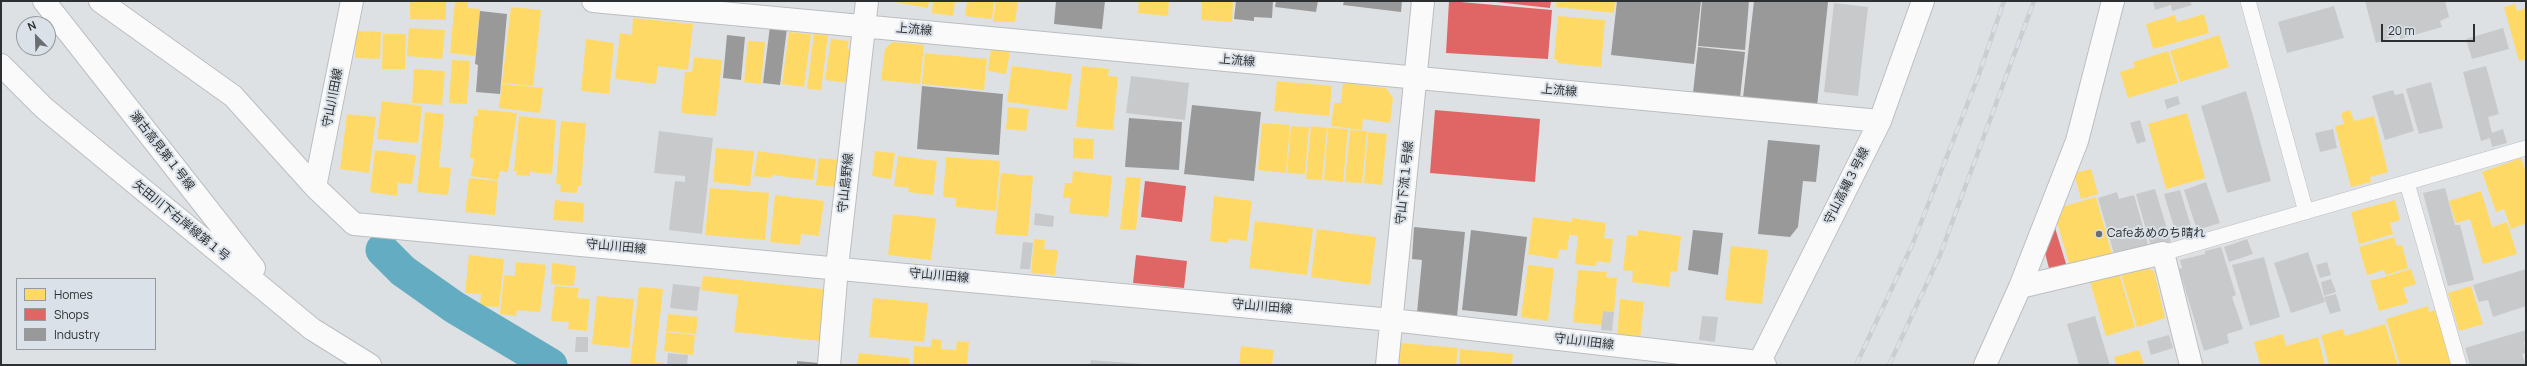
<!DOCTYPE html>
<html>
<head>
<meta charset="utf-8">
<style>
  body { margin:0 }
  #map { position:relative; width:2527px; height:366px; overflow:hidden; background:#dee1e4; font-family:Manrope,sans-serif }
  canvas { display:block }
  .frame { position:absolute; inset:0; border:2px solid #2d3032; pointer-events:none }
  .legend { position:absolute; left:16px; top:278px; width:140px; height:72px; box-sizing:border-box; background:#dae1e8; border:1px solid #959a9f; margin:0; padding:5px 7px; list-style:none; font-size:12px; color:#2d3032 }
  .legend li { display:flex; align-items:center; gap:8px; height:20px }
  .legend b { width:20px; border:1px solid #959a9f }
  .north { position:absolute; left:16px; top:16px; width:40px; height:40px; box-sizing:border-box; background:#dae1e8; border:1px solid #959a9f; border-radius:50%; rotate:337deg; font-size:11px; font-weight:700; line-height:16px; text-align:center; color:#2d3032 }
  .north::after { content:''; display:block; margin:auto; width:14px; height:18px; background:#6b6e70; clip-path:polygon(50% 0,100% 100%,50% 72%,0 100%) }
  .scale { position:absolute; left:2381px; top:24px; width:94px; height:18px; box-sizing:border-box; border:2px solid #2d3032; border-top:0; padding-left:5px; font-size:12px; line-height:14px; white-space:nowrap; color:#2d3032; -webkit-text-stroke:3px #dae1e8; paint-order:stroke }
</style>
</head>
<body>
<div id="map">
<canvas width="2527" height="366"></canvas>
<div class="frame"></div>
<ul class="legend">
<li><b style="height:11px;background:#ffd966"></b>Homes</li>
<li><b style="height:11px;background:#e06666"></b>Shops</li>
<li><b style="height:11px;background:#999"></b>Industry</li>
</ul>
<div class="north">N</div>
<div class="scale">20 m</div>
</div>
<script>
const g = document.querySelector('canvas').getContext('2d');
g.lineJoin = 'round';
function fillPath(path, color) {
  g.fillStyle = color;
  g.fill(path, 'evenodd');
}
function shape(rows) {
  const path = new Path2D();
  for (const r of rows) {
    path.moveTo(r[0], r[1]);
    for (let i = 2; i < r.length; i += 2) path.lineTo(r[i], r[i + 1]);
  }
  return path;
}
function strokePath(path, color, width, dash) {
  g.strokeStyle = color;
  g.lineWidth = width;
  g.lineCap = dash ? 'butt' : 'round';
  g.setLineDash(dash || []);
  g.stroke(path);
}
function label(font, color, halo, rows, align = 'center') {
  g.font = font + ' Manrope,"Noto Sans JP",sans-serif';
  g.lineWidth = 4;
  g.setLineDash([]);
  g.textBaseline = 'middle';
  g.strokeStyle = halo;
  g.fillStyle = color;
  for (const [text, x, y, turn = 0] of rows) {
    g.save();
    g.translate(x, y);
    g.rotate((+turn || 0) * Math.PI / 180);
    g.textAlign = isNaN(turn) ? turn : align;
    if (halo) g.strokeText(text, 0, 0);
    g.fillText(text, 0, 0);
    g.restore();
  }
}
fillPath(shape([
  [410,1,446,1,446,20,410,19],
  [455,1,468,1,468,8,480,9,475,56,450,53],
  [889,1,929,1,928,8],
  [933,1,955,1,953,16,932,13],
  [967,1,994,1,992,19,965,16],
  [996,1,1018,1,1015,22,993,22],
  [1139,1,1169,1,1168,16,1138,13],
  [1202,1,1233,1,1232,22,1201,20],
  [1557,1,1615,1,1614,13,1556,7],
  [2515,4,2517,11,2526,8,2526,59,2519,61,2504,7],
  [511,7,541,10,533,86,502,83],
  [2204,14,2209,33,2153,49,2146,24,2175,15,2177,22],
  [1558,16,1605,20,1601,67,1557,63,1558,60,1554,59],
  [633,18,693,24,688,70,658,66,656,84,615,79,620,33,632,35],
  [409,28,445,30,442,59,407,56],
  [356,31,381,32,380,59,355,58],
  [789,32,811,34,804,87,782,84],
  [383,34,406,34,405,69,382,69],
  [814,34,828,35,821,90,807,89],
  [2219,35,2229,67,2180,82,2170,51],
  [586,39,614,43,609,94,581,91],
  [831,39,849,41,847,49,852,49,848,83,825,80],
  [748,41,765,42,761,84,744,82],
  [892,42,924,45,920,84,881,80,885,49],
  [991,49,1010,51,1006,74,988,71],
  [2168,51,2178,83,2128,98,2120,72,2135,67,2133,62],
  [925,53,987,59,984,90,922,84],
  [694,57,722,60,716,116,681,113,685,72,692,72],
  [452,60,470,61,467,104,449,103],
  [1012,66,1072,74,1067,110,1007,102],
  [1082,66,1109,69,1108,76,1118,77,1113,130,1076,127],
  [414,69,445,71,442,105,412,103],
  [1277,81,1332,86,1329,116,1274,111],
  [1343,83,1386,88,1393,98,1390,123,1363,119,1362,130,1331,126,1334,103,1341,103],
  [502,84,543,88,540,113,499,108],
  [382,101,422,106,418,143,377,139],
  [1008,107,1029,109,1026,131,1006,129],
  [478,109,517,113,508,172,500,171,498,180,471,176,474,159,470,158,474,116,478,116],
  [2350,110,2354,121,2374,116,2388,172,2370,177,2371,182,2351,187,2335,126,2344,124,2341,113],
  [425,112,444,114,439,167,451,168,448,195,417,192],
  [2187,113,2205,178,2166,189,2148,124],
  [347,114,376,117,369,173,340,169],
  [519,116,556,120,552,174,530,172,530,176,516,175,517,171,514,171],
  [561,121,586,123,581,186,578,186,577,193,560,192,561,185,556,184],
  [1262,123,1290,125,1286,173,1258,170],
  [1291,126,1309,127,1305,174,1287,173],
  [1311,126,1327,128,1322,180,1306,179],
  [1328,128,1348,129,1343,182,1324,180],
  [1350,130,1367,131,1362,183,1345,182],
  [1368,132,1387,134,1382,185,1364,183],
  [1073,138,1094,139,1093,159,1073,158],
  [716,148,754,151,750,186,713,182],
  [375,150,416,155,412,184,398,183,397,196,370,192],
  [758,151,816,159,813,180,772,175,771,178,754,176],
  [875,151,895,153,891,179,872,176],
  [898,156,937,161,933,195,908,192,909,188,894,186],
  [946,157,1000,161,996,211,956,207,956,198,943,197],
  [819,158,840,160,837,187,816,185],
  [2521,158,2526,172,2526,223,2511,229,2504,209,2496,212,2482,172],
  [2091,169,2098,194,2081,199,2074,173],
  [1073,171,1112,176,1108,217,1069,213,1071,198,1063,198,1065,183,1072,183],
  [1001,173,1033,176,1028,236,995,234],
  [1126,177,1141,178,1136,230,1120,229],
  [469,178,498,181,495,215,465,212],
  [710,188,769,193,765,240,705,235],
  [2481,191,2492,227,2507,222,2517,254,2483,264,2470,219,2456,223,2449,201],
  [775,195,824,201,819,236,801,234,800,245,770,242],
  [1214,196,1252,201,1247,241,1229,239,1228,243,1210,241],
  [2096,197,2113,258,2071,270,2055,215,2058,208],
  [555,200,584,203,583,222,553,220],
  [2395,200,2400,220,2390,223,2393,234,2359,244,2351,212],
  [893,214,936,218,931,260,888,255],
  [1533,217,1572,222,1572,218,1606,223,1604,238,1613,239,1610,263,1597,261,1596,266,1575,264,1578,236,1570,235,1570,230,1567,250,1559,249,1558,259,1528,254],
  [1255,221,1313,228,1307,275,1249,268],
  [1317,229,1376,237,1370,285,1311,277],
  [1638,230,1681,236,1677,272,1671,271,1669,287,1632,282,1633,271,1623,270,1627,235,1638,236],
  [2394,237,2397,246,2402,245,2408,268,2386,275,2384,270,2367,275,2359,247],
  [1034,239,1045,240,1044,249,1058,250,1055,275,1031,273],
  [1731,246,1768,250,1762,304,1725,300],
  [469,255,504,259,499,307,480,306,481,294,465,293],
  [516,262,546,265,540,312,517,310,516,316,500,314,504,275,515,276],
  [552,263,576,266,574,286,551,284],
  [1528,265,1554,268,1548,321,1521,317],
  [2144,267,2154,271,2165,318,2137,327,2121,274],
  [2411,269,2416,284,2403,288,2408,303,2379,311,2370,281],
  [1578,270,1607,272,1606,277,1617,278,1614,312,1603,311,1602,325,1573,322],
  [2119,273,2135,327,2106,336,2090,282],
  [703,276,822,289,827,293,821,341,734,332,738,295,701,290],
  [555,286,579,288,577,298,590,299,587,331,568,329,569,322,551,321],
  [2471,286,2483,324,2459,331,2448,293],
  [639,287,663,289,655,362,664,363,664,365,630,365],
  [597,296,634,299,629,348,592,344],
  [873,298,928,303,924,342,869,337],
  [1620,299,1644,302,1640,339,1617,337],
  [2428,306,2429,312,2437,310,2453,365,2400,365,2386,319],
  [668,314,698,317,696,334,666,331],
  [2385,324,2398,365,2329,365,2321,335,2343,329,2345,336],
  [666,332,695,335,693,355,664,351],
  [2283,334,2286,346,2318,337,2325,365,2260,365,2254,342],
  [932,339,942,340,941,349,956,350,957,341,969,342,967,365,913,365,914,346,931,347],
  [1401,343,1458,348,1456,365,1393,365,1394,350],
  [1241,346,1274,350,1272,365,1239,365],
  [1460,349,1513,354,1512,365,1459,365],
  [2139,350,2144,365,2116,365,2114,357],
  [859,353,909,358,909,365,857,365]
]), '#ffd966');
fillPath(shape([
  [1449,1,1552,10,1548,59,1446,53],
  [1487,1,1551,1,1550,8],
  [1435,110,1540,119,1535,182,1430,173],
  [1145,181,1186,186,1182,222,1141,217],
  [2055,228,2067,267,2050,272,2045,253],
  [1136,255,1187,261,1184,288,1133,283]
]), '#e06666');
fillPath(shape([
  [1056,1,1105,1,1102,29,1054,24],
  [1236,1,1273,1,1272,18,1254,17,1254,21,1234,19],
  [1276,1,1318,1,1316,12,1275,7],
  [1344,1,1402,1,1401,12,1343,5],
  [1617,1,1701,1,1694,64,1611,55],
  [1702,1,1749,1,1745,50,1698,46],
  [1754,1,1828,2,1817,106,1743,98],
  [480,11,507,14,500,94,476,92,478,65,475,64],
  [770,26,787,28,780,85,763,83],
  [727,35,745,37,741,80,723,78],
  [1698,47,1745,52,1740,98,1693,93],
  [922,86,1003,94,999,155,917,149],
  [1192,105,1261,112,1254,181,1184,174],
  [1129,118,1182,122,1179,170,1125,167],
  [1768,140,1820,145,1816,182,1803,181,1798,227,1790,237,1758,234],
  [1414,227,1465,232,1457,317,1417,313,1422,260,1412,259],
  [1471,230,1527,237,1517,316,1462,310],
  [1693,230,1723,233,1718,275,1688,270],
  [797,361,819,363,819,365,797,365]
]), '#999');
strokePath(shape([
  [382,250,403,271,454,307,551,365]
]), '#64acc1', 33);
fillPath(shape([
  [2153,1,2190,1,2192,5,2172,11,2171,5,2155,10],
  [2365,1,2445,1,2449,17,2440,21,2442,27,2400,39,2400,35,2376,43],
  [1834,3,1868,7,1858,96,1824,92],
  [2334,6,2344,38,2287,53,2278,22],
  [2503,28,2509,49,2472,59,2466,39],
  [2486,66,2499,114,2488,117,2492,133,2503,129,2507,143,2492,147,2490,138,2481,141,2463,72],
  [1131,76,1189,83,1185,120,1126,113],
  [2431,82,2443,128,2419,134,2406,89],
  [2393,90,2395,95,2403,93,2414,131,2385,140,2372,96],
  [2246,91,2271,181,2227,193,2201,106],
  [2178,96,2180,104,2167,109,2164,100],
  [2140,120,2146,141,2137,144,2130,123],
  [2333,129,2337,148,2320,152,2315,133],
  [659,131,713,138,702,234,669,230,675,181,685,182,685,176,654,173],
  [2206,182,2220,223,2197,230,2184,190],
  [2445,188,2455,225,2460,225,2474,280,2448,286,2423,193],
  [2155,189,2171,242,2151,247,2136,194],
  [2180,190,2191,226,2175,231,2164,194],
  [2117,192,2119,199,2134,195,2149,248,2115,257,2098,198],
  [1035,213,1054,216,1053,227,1034,225],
  [2247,239,2253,254,2229,262,2224,247],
  [1023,242,1033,243,1030,269,1020,269],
  [2221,247,2236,295,2232,297,2243,329,2227,334,2229,343,2204,351,2179,269,2182,268,2180,260,2205,254,2205,251],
  [2308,252,2325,302,2291,313,2274,263],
  [2264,257,2280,317,2250,326,2232,265],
  [2327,262,2331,275,2320,278,2316,265],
  [2526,269,2526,306,2493,317,2488,300,2479,302,2473,285],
  [2331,279,2336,292,2324,296,2321,282],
  [673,284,700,287,697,311,670,308],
  [2336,294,2341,311,2330,314,2324,297],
  [1603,311,1614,312,1612,331,1601,330],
  [1702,316,1718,317,1715,342,1699,340],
  [2095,316,2110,365,2079,365,2067,324],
  [2526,330,2526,341,2524,342,2526,353,2522,354,2526,365,2470,365,2465,348],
  [2169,335,2173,348,2151,355,2147,341],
  [576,337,588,337,588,352,575,352],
  [668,353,688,355,687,365,667,364],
  [1091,360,1142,364,1142,365,1090,365]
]), '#c8c9cb');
const lane = shape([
  [2248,1,2306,212],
  [2407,183,2459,365],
  [2163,253,2526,148]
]);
const street = shape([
  [44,1,254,268],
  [100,1,233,96,315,187,354,224,1392,320,1759,362,1765,365],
  [593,1,1880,121],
  [1,65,44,108,312,329,370,365],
  [315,187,352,1],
  [2020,287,2163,253,2191,365],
  [829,365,837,267,867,1],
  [1387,365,1423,1],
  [1758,365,1880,121,1923,1],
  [1985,365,2020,287,2077,141,2113,1]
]);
strokePath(lane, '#bbbec0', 16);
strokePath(street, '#bbbec0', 24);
strokePath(lane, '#fafafb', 15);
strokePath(street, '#fafafb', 22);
const rail = shape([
  [1856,365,1913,243,1978,77,2004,1],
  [1889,365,1940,255,2034,1]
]);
strokePath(rail, '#cccdce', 4.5);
strokePath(rail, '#dae1e8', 3, [9]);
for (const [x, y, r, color] of [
  [2099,234,4,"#6b6e70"]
]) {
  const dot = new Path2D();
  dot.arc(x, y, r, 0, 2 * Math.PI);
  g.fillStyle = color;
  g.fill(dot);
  strokePath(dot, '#dae1e8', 1.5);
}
label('12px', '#2d3032', '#dae1e8', [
  ["上流線",914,30,5],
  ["上流線",1237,61,5],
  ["上流線",1559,91,5],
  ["守山川田線",333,98,-79],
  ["瀬古高見第１号線",162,151,52],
  ["守山島野線",846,183,-84],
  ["守山下流１号線",1405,183,-84],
  ["守山高縄３号線",1847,186,-63],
  ["矢田川下右岸線第１号",181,221,39],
  ["守山川田線",616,247,5],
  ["守山川田線",939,276,5],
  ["守山川田線",1262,307,5],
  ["守山川田線",1584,342,7]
]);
label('12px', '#2d3032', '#dae1e8', [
  ["Cafeあめのち晴れ",2107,234]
], 'left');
</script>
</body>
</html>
